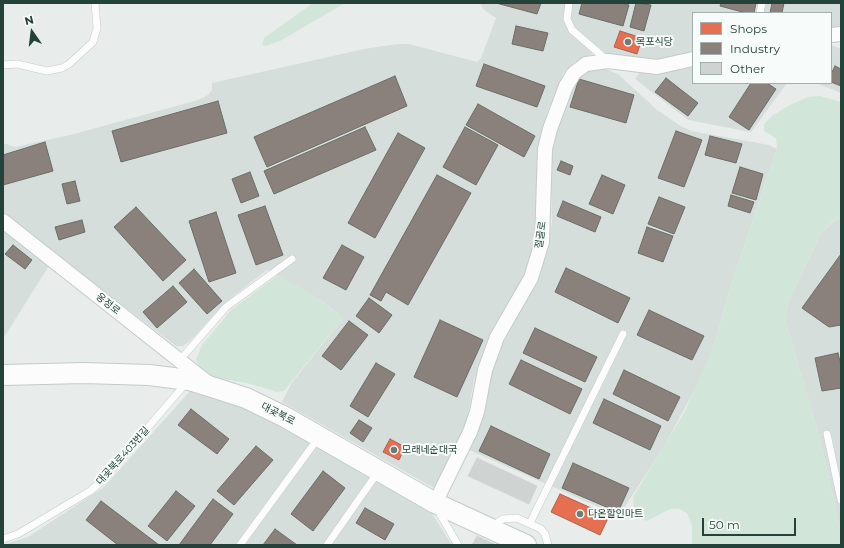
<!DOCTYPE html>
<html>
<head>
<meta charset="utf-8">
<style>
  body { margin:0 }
  #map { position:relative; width:844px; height:548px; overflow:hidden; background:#e8edeb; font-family:Montserrat,sans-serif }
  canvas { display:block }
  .frame { position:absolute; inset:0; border:4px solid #24423a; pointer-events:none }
  .legend { position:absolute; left:692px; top:12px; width:140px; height:72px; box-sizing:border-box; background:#f7fbf9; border:1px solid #a3b1ad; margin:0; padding:5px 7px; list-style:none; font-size:12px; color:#24423a }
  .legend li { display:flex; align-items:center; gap:8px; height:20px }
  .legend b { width:20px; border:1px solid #a3b1ad }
  .north { position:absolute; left:12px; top:12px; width:40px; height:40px; -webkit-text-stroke:3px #f7fbf9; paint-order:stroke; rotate:346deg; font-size:11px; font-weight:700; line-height:16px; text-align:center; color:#24423a }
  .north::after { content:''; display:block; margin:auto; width:14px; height:18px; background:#24423a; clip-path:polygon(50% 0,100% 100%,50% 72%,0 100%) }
  .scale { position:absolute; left:702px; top:518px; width:94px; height:18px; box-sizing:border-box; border:2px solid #24423a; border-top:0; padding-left:5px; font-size:12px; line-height:14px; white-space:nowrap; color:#24423a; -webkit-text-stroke:3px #f7fbf9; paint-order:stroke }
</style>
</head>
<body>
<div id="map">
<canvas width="844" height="548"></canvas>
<div class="frame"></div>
<ul class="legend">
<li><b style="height:11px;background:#e76f51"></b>Shops</li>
<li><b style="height:11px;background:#8a817c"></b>Industry</li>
<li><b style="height:11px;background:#cfd4d2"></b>Other</li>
</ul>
<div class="north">N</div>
<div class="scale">50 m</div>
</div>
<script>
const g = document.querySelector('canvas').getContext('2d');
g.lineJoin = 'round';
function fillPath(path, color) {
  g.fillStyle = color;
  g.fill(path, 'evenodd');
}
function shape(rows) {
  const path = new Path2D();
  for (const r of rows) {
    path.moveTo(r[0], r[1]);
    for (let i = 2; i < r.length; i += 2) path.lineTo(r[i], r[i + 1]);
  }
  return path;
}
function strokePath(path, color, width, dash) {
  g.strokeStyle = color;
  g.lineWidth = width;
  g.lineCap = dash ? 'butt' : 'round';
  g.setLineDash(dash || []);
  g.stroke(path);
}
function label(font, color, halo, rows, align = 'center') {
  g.font = font + ' Montserrat,"Noto Sans KR",sans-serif';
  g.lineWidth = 4;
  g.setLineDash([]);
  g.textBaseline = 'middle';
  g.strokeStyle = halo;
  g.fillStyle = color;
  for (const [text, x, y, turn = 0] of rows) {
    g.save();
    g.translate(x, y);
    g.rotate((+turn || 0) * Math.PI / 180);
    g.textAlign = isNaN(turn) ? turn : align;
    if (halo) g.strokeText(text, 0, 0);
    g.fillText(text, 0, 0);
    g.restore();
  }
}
fillPath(shape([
  [480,3,841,3,841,27,831,30,831,13,693,13,693,54,646,61,609,53,592,54,575,61,564,72,548,110,541,137,537,236,527,273,486,348,474,380,466,425,434,488,282,402,291,384,343,318,324,302,267,270,227,301,190,341,183,346,176,346,3,214,3,143,15,147,74,134,198,100,208,95,212,90,212,83,364,49,397,44,409,44,477,62,481,58,496,18,483,9],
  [831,45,841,49,841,93,816,83,831,83],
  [693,65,693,83,787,83,751,132,688,120,635,79,640,72],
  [603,68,618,74,656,109,679,125,691,131,769,145,777,149,731,285,713,348,699,382,664,446,619,516,469,450,482,417,492,372,501,347,535,283,547,252,552,222,551,150,553,138,576,78,587,69],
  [841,218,841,533,821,443,785,319,788,303,821,233,834,221],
  [3,230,50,264,3,339],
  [192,389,221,397,279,423,426,508,433,515,452,545,3,545,28,537,104,487]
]), '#d6dedb');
fillPath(shape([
  [313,3,345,3,280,41,266,46,262,45,264,38],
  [820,96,841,102,841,218,833,221,821,233,788,303,785,319,821,443,841,533,841,545,692,545,692,526,687,513,679,509,670,509,647,521,639,518,634,511,633,497,685,411,713,348,731,285,777,149,776,138,764,131,764,124,773,115,790,105,808,97],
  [277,276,285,279,324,302,343,318,284,391,277,392,247,383,210,377,199,366,196,360,202,345,231,310]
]), '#d1e6d8');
const shops = shape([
  [620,31,642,38,637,54,614,47,620,31],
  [390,439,405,447,399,460,383,452,390,439],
  [560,494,609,516,600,535,551,512,560,494]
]);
fillPath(shops, '#e76f51');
strokePath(shops, '#ac624a', 1);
const industry = shape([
  [496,3,541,3,537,14,496,3],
  [582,3,621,3,629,5,623,26,579,14,582,3],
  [636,3,651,5,644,31,630,27,636,3],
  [721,3,756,3,754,13,746,13,720,6,721,3],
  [772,3,784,3,782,13,770,13,772,3],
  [516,26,548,33,543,51,512,44,516,26],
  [484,64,545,86,537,107,476,86,484,64],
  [835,66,841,69,841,86,831,82,831,74,835,66],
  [395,76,407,106,267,167,254,137,395,76],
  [666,78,698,103,688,116,655,92,666,78],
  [579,79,634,95,626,123,570,107,579,79],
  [751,83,767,83,776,89,749,130,729,117,751,83],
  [218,101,227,133,121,162,112,131,218,101],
  [478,104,535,136,524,157,466,125,478,104],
  [365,127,376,150,274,194,264,171,365,127],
  [465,127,498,145,476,185,443,167,465,127],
  [676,131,702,140,684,187,658,178,676,131],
  [398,133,425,148,375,238,348,223,398,133],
  [710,136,742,144,736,163,705,155,710,136],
  [45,142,53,171,3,185,3,155,45,142],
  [561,161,573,166,570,175,557,170,561,161],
  [740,167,763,174,756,200,732,193,740,167],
  [250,172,259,196,241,203,232,179,250,172],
  [437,175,471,193,408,305,386,292,381,301,370,295,437,175],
  [602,175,625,185,613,214,589,204,602,175],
  [75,181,80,201,67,204,62,184,75,181],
  [731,195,754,202,750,213,728,206,731,195],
  [659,197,685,207,674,234,648,224,659,197],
  [563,201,601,217,595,232,557,216,563,201],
  [265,206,283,255,256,265,238,215,265,206],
  [136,207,186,260,163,281,114,227,136,207],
  [216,212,236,273,209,282,189,221,216,212],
  [82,220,85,232,59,240,55,227,82,220],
  [647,227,673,236,663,262,638,253,647,227],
  [13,245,32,260,25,269,5,254,13,245],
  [342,245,364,257,346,290,323,278,342,245],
  [841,254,841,325,829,327,802,308,841,254],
  [566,268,630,298,618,323,555,292,566,268],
  [194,269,222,301,207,314,179,283,194,269],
  [173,286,187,302,157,328,143,312,173,286],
  [369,298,392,315,379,333,356,316,369,298],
  [649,310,704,336,692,360,637,335,649,310],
  [440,320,483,340,457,397,414,377,440,320],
  [349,321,368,335,341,370,322,356,349,321],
  [535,328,597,357,585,382,523,353,535,328],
  [838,353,841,366,841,388,822,391,815,358,838,353],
  [521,360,582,389,570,414,509,384,521,360],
  [376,363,395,374,368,417,350,406,376,363],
  [624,370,680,397,668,421,613,394,624,370],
  [604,399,661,426,650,450,593,423,604,399],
  [191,409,229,439,217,454,178,425,191,409],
  [359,420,372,428,363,442,350,433,359,420],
  [491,426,550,454,539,479,479,451,491,426],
  [256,446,273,460,234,505,217,491,256,446],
  [573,463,629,488,618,512,562,488,573,463],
  [323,471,345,488,313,531,291,514,323,471],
  [176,491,195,506,167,541,148,526,176,491],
  [213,499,233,514,210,545,179,545,213,499],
  [101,501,159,545,118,545,86,520,101,501],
  [365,508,394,524,385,540,356,523,365,508],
  [275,529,297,545,263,545,275,529]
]);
fillPath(industry, '#8a817c');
strokePath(industry, '#6b6e68', 1);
const building = shape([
  [477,458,537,486,529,504,468,476,477,458],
  [477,536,496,545,472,545,477,536]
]);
fillPath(building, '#cfd4d2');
strokePath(building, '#d1d6d4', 1);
const lane = shape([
  [569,3,567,19,572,30,608,61],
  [760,13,762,3],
  [3,65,17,64,47,71,62,68,69,64,93,42,97,28,95,3],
  [180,360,226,307,292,259],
  [827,434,841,500],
  [437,509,458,545],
  [530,523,623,334],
  [491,527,503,519,517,518,541,529,545,534,548,545],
  [3,539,18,534,90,491,101,482,187,382],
  [240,545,319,437],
  [327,545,378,472]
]);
const street = shape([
  [831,35,841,34],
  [3,221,208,383],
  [435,503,470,432,477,412,485,370,497,337,531,278,542,242,545,149,550,129,566,86,574,73,586,64,608,61,657,67,693,59]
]);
const secondary = shape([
  [3,375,84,373,149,375,189,380,212,387,246,398,285,417,435,503,526,545]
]);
strokePath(lane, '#c5cac8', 8);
strokePath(street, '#c5cac8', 16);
strokePath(secondary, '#c3cbc8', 22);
strokePath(lane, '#fcfcfc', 7);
strokePath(street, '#fcfcfc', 14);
strokePath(secondary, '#fcfcfc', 20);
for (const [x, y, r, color] of [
  [628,42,4,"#697e78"],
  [394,450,4,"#697e78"],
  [580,514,4,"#697e78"]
]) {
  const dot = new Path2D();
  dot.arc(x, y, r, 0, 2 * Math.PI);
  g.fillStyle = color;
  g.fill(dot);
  strokePath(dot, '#f7fbf9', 1.5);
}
label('10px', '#24423a', '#f7fbf9', [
  ["목포식당",636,42],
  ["모래네순대국",402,450],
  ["다온할인마트",588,514]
], 'left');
label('10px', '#24423a', '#f7fbf9', [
  ["절골로",541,235,-82],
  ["옹정로",108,304,38],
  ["대곶북로",278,414,27],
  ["대곶북로403번길",123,456,-48]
]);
</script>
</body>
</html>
